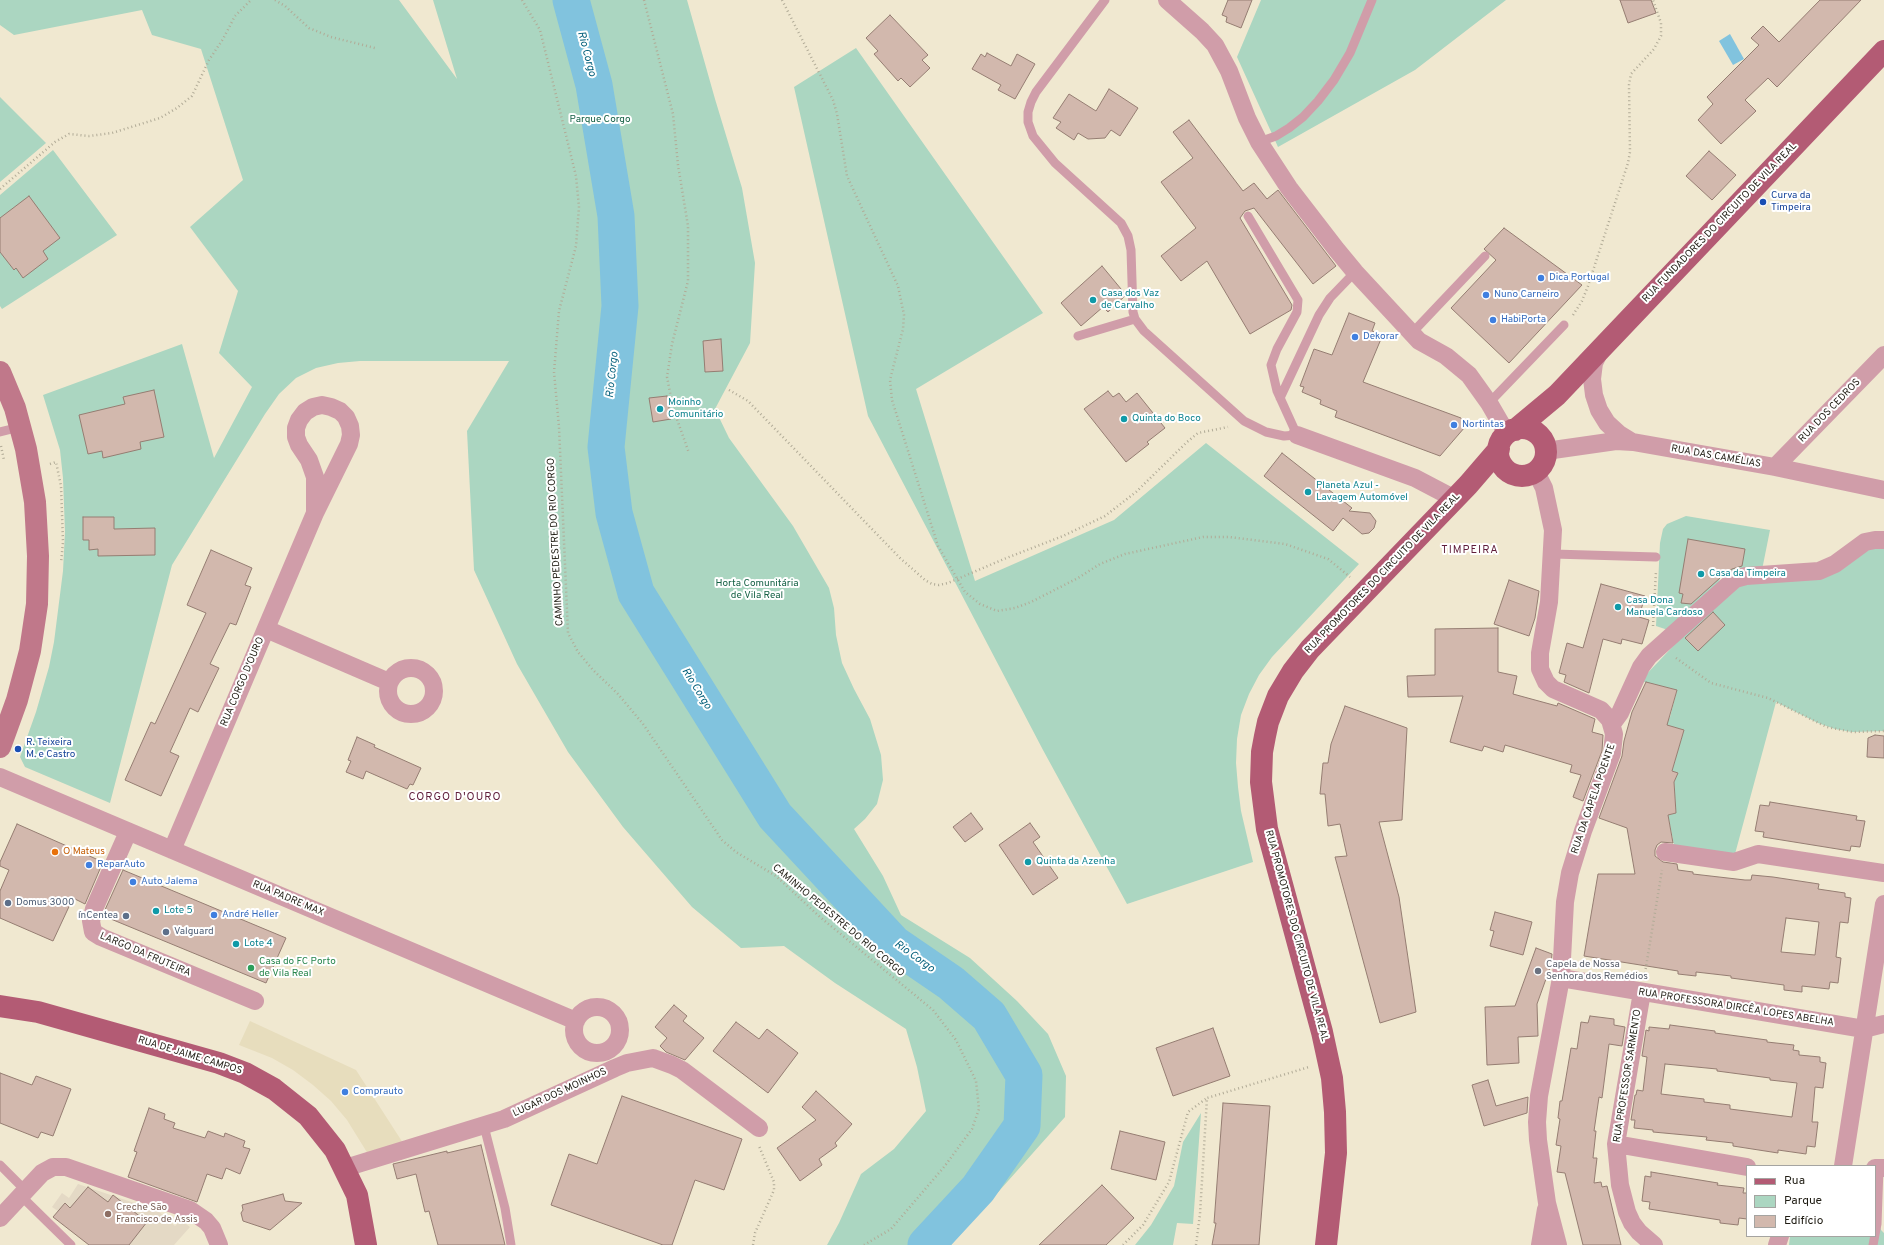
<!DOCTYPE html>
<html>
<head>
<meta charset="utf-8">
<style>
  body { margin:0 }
  #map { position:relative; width:1884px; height:1245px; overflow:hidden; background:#f0e8d0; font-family:Overpass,sans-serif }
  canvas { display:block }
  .legend { position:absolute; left:1746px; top:1165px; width:130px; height:72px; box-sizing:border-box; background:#fff; border:1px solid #a5a4a1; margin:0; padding:5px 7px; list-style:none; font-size:12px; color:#1f1c13 }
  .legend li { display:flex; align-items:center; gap:8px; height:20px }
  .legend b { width:20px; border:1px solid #a5a4a1 }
</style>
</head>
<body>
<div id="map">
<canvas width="1884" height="1245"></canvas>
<ul class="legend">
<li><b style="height:5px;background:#b35b74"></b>Rua</li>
<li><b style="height:11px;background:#abd6c1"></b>Parque</li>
<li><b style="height:11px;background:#d2b8ad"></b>Edifício</li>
</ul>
</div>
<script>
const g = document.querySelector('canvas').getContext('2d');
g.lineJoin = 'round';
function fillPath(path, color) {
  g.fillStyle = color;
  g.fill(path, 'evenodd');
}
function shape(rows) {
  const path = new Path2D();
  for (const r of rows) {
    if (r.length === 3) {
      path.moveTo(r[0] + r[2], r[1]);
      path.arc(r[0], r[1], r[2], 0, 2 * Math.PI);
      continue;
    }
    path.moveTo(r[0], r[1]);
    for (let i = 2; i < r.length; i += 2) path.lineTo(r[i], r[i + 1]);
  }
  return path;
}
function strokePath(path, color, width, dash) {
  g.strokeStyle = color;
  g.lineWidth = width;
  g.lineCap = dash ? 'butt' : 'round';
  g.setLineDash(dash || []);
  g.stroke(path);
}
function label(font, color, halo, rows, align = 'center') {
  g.font = font + ' Overpass,sans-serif';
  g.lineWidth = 4;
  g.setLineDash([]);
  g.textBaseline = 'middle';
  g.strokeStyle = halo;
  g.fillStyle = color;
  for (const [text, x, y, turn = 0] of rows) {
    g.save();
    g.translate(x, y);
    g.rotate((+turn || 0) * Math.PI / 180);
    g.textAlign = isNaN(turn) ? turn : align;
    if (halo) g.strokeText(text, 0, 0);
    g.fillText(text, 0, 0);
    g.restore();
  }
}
fillPath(shape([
  [250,1021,356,1070,403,1143,368,1154,347,1120,331,1101,313,1085,293,1070,272,1058,239,1045]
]), '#e7ddbd');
fillPath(shape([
  [78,1184,158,1211,175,1226,181,1220,190,1227,174,1245,89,1245,53,1217,58,1211,52,1207,62,1193,69,1198]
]), '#e4d9c5');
fillPath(shape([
  [0,0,399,0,457,79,433,0,687,0,715,99,742,188,755,263,750,343,715,409,729,438,793,526,829,588,834,608,836,635,842,663,854,689,870,719,881,755,883,780,877,804,865,819,854,829,883,876,901,915,970,958,1017,1001,1048,1034,1066,1076,1065,1117,951,1245,827,1245,839,1223,861,1174,894,1149,926,1111,917,1067,906,1029,835,983,784,946,741,948,692,907,623,827,568,752,517,664,474,570,467,431,509,361,360,361,338,363,316,368,296,378,279,394,265,414,172,565,110,803,25,767,20,757,36,712,49,667,54,642,63,571,65,532,63,478,60,450,43,395,182,344,214,458,252,387,219,353,238,291,190,227,243,180,201,49,152,35,142,10,14,35,0,25],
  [1261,0,1506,0,1415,70,1278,147,1237,57],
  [856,48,1043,313,916,389,975,581,1114,520,1206,443,1359,564,1272,657,1259,675,1249,694,1241,715,1237,739,1236,763,1238,787,1241,811,1253,862,1127,904,1043,750,868,416,794,87],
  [0,97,46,143,0,182],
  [53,150,117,235,2,309,0,306,0,195],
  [1686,516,1770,530,1762,570,1740,576,1721,573,1718,589,1671,631,1656,626,1660,543,1663,529,1667,524],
  [1872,543,1884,545,1884,731,1852,732,1835,729,1818,723,1776,702,1735,854,1674,845,1668,815,1676,813,1674,782,1678,773,1672,771,1684,730,1662,724,1670,717,1677,690,1640,681,1737,579,1826,575],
  [1201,1113,1193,1224,1177,1223,1173,1245,1135,1245,1151,1225,1174,1186,1183,1142],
  [1875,1209,1881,1230,1884,1233,1884,1245,1789,1245,1790,1236,1875,1236]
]), '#abd6c1');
fillPath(shape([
  [1730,34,1744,59,1733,65,1719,41]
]), '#81c3de');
strokePath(shape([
  [571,0,594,85,616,216,620,306,606,447,614,513,636,593,775,816,894,944,951,983,989,1016,1024,1075,1022,1126,978,1189,926,1245]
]), '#81c3de', 37);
const building = shape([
  [1228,0,1252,0,1241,28,1226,22,1227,17,1222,15,1228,0],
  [1620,0,1651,0,1656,13,1628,23,1620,0],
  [1820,0,1861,0,1777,87,1768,78,1745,100,1756,111,1721,144,1698,120,1713,104,1707,97,1759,45,1751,38,1763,26,1779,42,1820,0],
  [890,15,928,55,922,60,930,68,910,87,901,78,898,81,874,54,878,51,866,38,890,15],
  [987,53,1011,66,1017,54,1035,64,1015,99,998,90,1001,85,972,69,981,54,985,57,987,53],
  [1109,89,1138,108,1120,136,1111,130,1105,138,1088,139,1078,133,1074,140,1056,128,1061,122,1053,118,1069,94,1096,111,1109,89],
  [1189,120,1243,191,1254,183,1267,199,1278,190,1336,266,1313,284,1254,208,1245,211,1240,218,1292,305,1291,310,1250,334,1207,261,1181,281,1161,256,1196,228,1161,182,1193,158,1173,132,1189,120],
  [1709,151,1736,175,1712,200,1686,176,1709,151],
  [29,196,60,238,43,251,48,259,23,278,16,268,14,270,0,252,0,218,29,196],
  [1504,228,1582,285,1509,363,1451,308,1496,260,1484,249,1504,228],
  [1102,266,1126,295,1108,312,1103,307,1081,326,1061,303,1102,266],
  [1349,313,1375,323,1372,331,1376,332,1375,337,1381,339,1363,382,1461,418,1465,427,1440,456,1335,417,1337,411,1320,404,1321,400,1302,392,1304,387,1300,386,1314,349,1332,355,1349,313],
  [721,339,723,371,705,372,703,341,721,339],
  [154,390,164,437,140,442,141,449,103,458,102,451,88,454,79,415,125,404,123,397,154,390],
  [1108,391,1113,397,1119,393,1126,402,1137,393,1165,428,1147,442,1149,444,1126,462,1084,409,1108,391],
  [667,396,671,419,653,422,649,398,667,396],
  [1282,453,1352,508,1349,511,1370,513,1376,521,1374,528,1369,533,1362,534,1343,518,1333,531,1264,476,1282,453],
  [83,517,114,517,114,529,155,528,155,555,98,556,98,549,89,550,89,540,83,540,83,517],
  [1688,539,1745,549,1742,566,1732,569,1726,573,1721,573,1720,578,1691,604,1681,603,1683,594,1679,593,1688,539],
  [211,550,252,568,245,585,251,587,236,625,230,623,210,664,219,668,198,712,190,708,170,752,179,756,161,796,125,780,151,722,155,724,206,613,187,605,211,550],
  [1509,580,1539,591,1535,618,1529,636,1494,624,1509,580],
  [1601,584,1645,596,1639,617,1649,620,1642,644,1622,639,1621,644,1603,639,1589,693,1564,682,1566,675,1559,673,1567,643,1583,648,1601,584],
  [1713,612,1725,625,1698,651,1685,638,1713,612],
  [1498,628,1498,672,1517,676,1513,694,1557,706,1558,703,1595,719,1592,732,1603,735,1602,751,1583,801,1573,797,1581,775,1570,772,1572,765,1505,745,1503,752,1484,746,1482,751,1450,742,1463,696,1408,697,1407,676,1435,675,1435,629,1498,628],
  [1646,682,1677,690,1667,725,1684,730,1672,771,1678,773,1674,782,1676,813,1668,815,1673,843,1661,842,1657,845,1655,850,1655,856,1663,862,1677,864,1678,870,1693,872,1693,874,1745,880,1751,880,1752,875,1773,877,1819,884,1818,889,1845,893,1845,897,1851,898,1848,923,1840,922,1836,957,1841,958,1838,983,1830,982,1829,989,1802,986,1802,992,1784,990,1784,985,1731,978,1731,976,1696,972,1696,976,1678,974,1678,971,1584,956,1598,874,1635,874,1627,828,1599,818,1622,756,1624,741,1632,712,1646,682],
  [1786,918,1819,922,1815,955,1781,952,1786,918],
  [1345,706,1407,728,1402,820,1379,822,1399,897,1416,1012,1380,1023,1335,857,1347,856,1340,824,1328,826,1325,794,1320,794,1323,763,1328,763,1331,744,1345,706],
  [1875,735,1884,736,1884,758,1867,757,1868,738,1875,735],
  [357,737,375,745,374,747,421,768,413,785,410,784,407,789,366,771,363,779,346,772,351,761,348,760,357,737],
  [1770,802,1857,816,1856,820,1865,821,1860,847,1851,846,1850,851,1763,837,1764,832,1755,831,1760,805,1769,806,1770,802],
  [971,813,983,829,965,842,953,827,971,813],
  [1030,823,1040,837,1033,842,1058,878,1033,895,999,845,1030,823],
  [17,824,103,862,85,904,73,898,53,941,0,918,0,891,9,870,0,866,0,862,17,824],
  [123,870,286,938,266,983,106,917,107,913,104,912,123,870],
  [1495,912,1532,922,1523,955,1490,946,1494,931,1490,930,1495,912],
  [1536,948,1552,954,1551,965,1537,1004,1538,1036,1518,1037,1519,1063,1487,1065,1485,1007,1515,1006,1536,948],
  [674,1005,687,1016,683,1021,704,1038,685,1060,666,1052,660,1046,667,1038,655,1027,674,1005],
  [1590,1016,1614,1019,1614,1025,1625,1027,1622,1046,1609,1044,1602,1098,1599,1097,1594,1131,1596,1131,1593,1158,1597,1158,1594,1183,1601,1182,1602,1187,1607,1186,1621,1245,1583,1245,1565,1173,1557,1172,1561,1146,1556,1145,1560,1119,1558,1118,1560,1101,1562,1101,1571,1048,1577,1049,1581,1022,1588,1023,1590,1016],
  [736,1022,759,1039,767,1029,798,1053,768,1093,713,1051,736,1022],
  [1670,1025,1715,1031,1715,1033,1767,1040,1767,1042,1794,1045,1793,1050,1799,1051,1799,1055,1820,1057,1820,1062,1826,1063,1823,1088,1815,1087,1812,1122,1818,1122,1815,1147,1807,1146,1806,1154,1778,1150,1778,1153,1733,1146,1733,1143,1706,1140,1707,1137,1653,1132,1653,1130,1634,1128,1635,1120,1631,1120,1635,1095,1636,1095,1637,1090,1643,1091,1647,1057,1642,1056,1646,1030,1649,1031,1649,1027,1669,1029,1670,1025],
  [1665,1064,1717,1069,1717,1071,1770,1078,1770,1080,1797,1083,1792,1117,1730,1109,1730,1105,1704,1102,1704,1099,1661,1094,1665,1064],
  [1213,1028,1230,1076,1173,1096,1156,1048,1213,1028],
  [0,1073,32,1085,36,1076,71,1089,53,1136,41,1132,38,1138,0,1123,0,1073],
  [1488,1080,1496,1106,1528,1097,1527,1113,1484,1126,1472,1085,1488,1080],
  [816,1091,852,1124,835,1143,837,1146,819,1159,822,1165,800,1181,777,1148,816,1120,802,1107,816,1091],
  [622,1096,742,1139,724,1190,695,1180,672,1245,663,1245,551,1205,569,1154,597,1164,622,1096],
  [1223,1103,1270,1106,1259,1245,1212,1245,1216,1223,1214,1223,1223,1103],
  [149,1108,165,1114,164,1119,175,1123,173,1128,205,1138,208,1131,224,1137,225,1133,245,1141,243,1147,250,1149,240,1174,226,1168,222,1179,207,1174,197,1202,128,1177,137,1152,134,1151,149,1108],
  [1120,1131,1165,1142,1156,1180,1111,1169,1120,1131],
  [481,1145,505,1245,438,1245,429,1211,425,1212,416,1174,397,1179,393,1164,447,1151,447,1153,481,1145],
  [1651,1172,1718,1183,1717,1185,1744,1188,1743,1193,1747,1193,1747,1219,1739,1218,1738,1225,1720,1223,1720,1220,1649,1209,1650,1202,1642,1201,1645,1176,1651,1177,1651,1172],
  [1102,1185,1134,1218,1106,1245,1039,1245,1102,1185],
  [88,1187,108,1202,113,1195,147,1222,129,1245,89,1245,53,1217,65,1203,70,1208,88,1187],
  [283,1194,285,1201,302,1203,270,1230,243,1221,241,1213,243,1210,242,1205,283,1194]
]);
fillPath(building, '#d2b8ad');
strokePath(building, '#957d72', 1);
strokePath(shape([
  [275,0,285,6,309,28,331,37,375,48],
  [522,0,540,30,576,176,579,207,576,246,559,311,554,372,559,427,568,633,578,652,593,670,618,694,643,724,722,840,736,852,776,876,820,917,933,1010,956,1040,976,1081,979,1109,972,1129,944,1167,891,1229,864,1245],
  [644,0,673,114,678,165,688,226,688,281,672,344,667,377,673,408,689,453],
  [782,0,833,100,837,114,847,176,898,286,904,315,903,329,890,380,892,400,938,546,965,592,980,604,997,611,1015,608,1031,602,1078,578,1100,564,1125,554,1203,537,1229,537,1285,544,1328,559,1350,577],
  [0,189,55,142,69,134,89,136,112,133,160,118,177,108,192,96,209,60,223,39,235,16,251,0],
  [1573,315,1582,301,1588,286,1628,163,1630,152,1629,85,1631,74,1654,49,1661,36,1661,23,1653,0],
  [729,390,748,401,900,558,925,580,932,584,939,585,948,583,1004,559,1063,536,1105,516,1136,492,1187,442,1198,433,1228,427],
  [1,446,4,460],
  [50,464,56,462,61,486,63,542,61,563],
  [1653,626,1656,571],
  [1676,658,1711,683,1768,698,1827,727,1852,732,1884,731],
  [1645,973,1662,870],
  [753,1245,755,1233,774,1190,774,1182,759,1146],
  [1123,1245,1143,1225,1169,1182,1188,1112,1207,1098],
  [1196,1245,1200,1214,1207,1098,1309,1067]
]), '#b1ab97', 2.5, [1, 3]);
strokePath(shape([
  [1105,0,1036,92,1031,102,1028,112,1028,122,1033,136,1055,163,1121,223,1128,236,1131,250,1133,312,1135,319,1144,331,1244,421,1266,432,1284,436,1297,435,1277,391,1271,365,1277,349,1297,312,1298,300,1248,216],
  [1259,142,1276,136,1289,128,1303,117,1318,101,1334,80,1350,53,1372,0],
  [1412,333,1485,256],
  [1078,336,1135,319],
  [1280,398,1319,315,1330,298,1355,272],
  [1489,403,1564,325],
  [0,432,20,427],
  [1553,554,1656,557],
  [484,1126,505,1208,511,1245],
  [0,1165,26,1191],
  [21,1196,71,1245],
  [1873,1245,1877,1224,1879,1168]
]), '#d09da9', 9);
strokePath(shape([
  [1167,0,1202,31,1215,45,1229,71,1247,118,1259,142,1289,188,1336,249,1355,272,1419,341,1446,356,1469,375,1489,403,1507,434],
  [1600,351,1594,363,1592,379,1594,395,1599,410,1607,423,1619,434,1632,442],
  [1297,435,1415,478,1455,499],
  [1546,451,1616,441,1633,442,1775,467,1884,490],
  [1775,467,1884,355],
  [1536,472,1544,488,1553,530,1549,602,1540,653,1540,669,1546,682,1553,689,1601,710,1610,720,1614,734,1612,753,1583,831,1570,873,1565,902,1561,978,1539,1096,1537,1122,1538,1140,1547,1203,1558,1245],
  [266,629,389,682],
  [411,691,23],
  [1612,724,1620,713,1641,667,1649,656,1735,579,1746,576,1819,571,1835,564,1865,542,1875,540,1884,540],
  [0,777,576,1021],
  [128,832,94,909,91,921,93,932,101,937,255,1001],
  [172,850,315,513,349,444,351,435,350,426,346,417,340,411,331,407,322,405,313,407,305,412,299,420,296,428,296,437,299,445,309,460,315,477,315,513],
  [1665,852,1734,862,1758,854,1884,873],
  [1561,978,1864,1029,1884,1024],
  [1642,992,1616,1144,1620,1185,1627,1212,1632,1223,1639,1232,1654,1245],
  [597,1030,23],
  [1616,1144,1747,1167],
  [1843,1166,1884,904],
  [345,1168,504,1119,615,1068,627,1063,653,1058,672,1065,682,1070,759,1128],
  [1875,1168,1884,1168],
  [0,1218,42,1173,53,1167,66,1167,190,1210,206,1221,212,1228,219,1245],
  [1540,1245,1546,1209],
  [1777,1245,1780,1236]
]), '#d09da9', 18);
strokePath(shape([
  [0,372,15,408,26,449,35,502,38,556,37,604,30,651,17,700,0,747]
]), '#c0788a', 22);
strokePath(shape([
  [1522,452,24],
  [1515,430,1557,395,1884,51],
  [0,1006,38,1012,219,1063,245,1073,274,1089,308,1116,335,1150,357,1195,366,1245],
  [1326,1245,1336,1153,1335,1112,1332,1078,1322,1032,1267,829,1261,782,1262,752,1265,736,1268,722,1278,696,1293,671,1310,649,1468,485,1499,449]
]), '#b35b74', 22);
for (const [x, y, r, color] of [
  [1763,202,4,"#1a4fb4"],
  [1541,278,4,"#3f7fe0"],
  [1486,295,4,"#3f7fe0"],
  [1093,300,4,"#0f9aa8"],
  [1493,320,4,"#3f7fe0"],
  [1355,337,4,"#3f7fe0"],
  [660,409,4,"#0f9aa8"],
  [1124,419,4,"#0f9aa8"],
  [1454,425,4,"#3f7fe0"],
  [1308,492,4,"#0f9aa8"],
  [1701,574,4,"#0f9aa8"],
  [1618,607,4,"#0f9aa8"],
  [18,749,4,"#1a4fb4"],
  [55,852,4,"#e8710a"],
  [1028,862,4,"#0f9aa8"],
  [89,865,4,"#3f7fe0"],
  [133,882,4,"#3f7fe0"],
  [8,903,4,"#5c6f8a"],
  [156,911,4,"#0f9aa8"],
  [214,915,4,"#3f7fe0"],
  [126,916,4,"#5c6f8a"],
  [166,932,4,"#5c6f8a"],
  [236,944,4,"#0f9aa8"],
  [251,968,4,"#2e9e5b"],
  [1538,971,4,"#6b7280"],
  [345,1092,4,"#3f7fe0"],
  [108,1214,4,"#8d6e63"]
]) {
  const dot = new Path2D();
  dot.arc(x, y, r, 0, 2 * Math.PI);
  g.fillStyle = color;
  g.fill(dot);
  strokePath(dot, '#fff', 1.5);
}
label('10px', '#156145', '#fff', [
  ["Parque Corgo",600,120],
  ["Horta Comunitária",757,584],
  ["de Vila Real",757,596]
]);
label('10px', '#164399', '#fff', [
  ["Curva da",1771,196],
  ["Timpeira",1771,208],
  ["R. Teixeira",26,743],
  ["M. e Castro",26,755]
], 'left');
label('10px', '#1f1c13', '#fff', [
  ["RUA FUNDADORES DO CIRCUITO DE VILA REAL",1720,223,-46],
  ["RUA DOS CEDROS",1830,411,-46],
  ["RUA DAS CAMÉLIAS",1716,457,10],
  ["CAMINHO PEDESTRE DO RIO CORGO",556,542,-93],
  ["RUA PROMOTORES DO CIRCUITO DE VILA REAL",1383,574,-46],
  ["RUA CORGO D'OURO",243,682,-67],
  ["RUA DA CAPELA POENTE",1594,799,-71],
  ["RUA PADRE MAX",288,899,23],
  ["CAMINHO PEDESTRE DO RIO CORGO",838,921,40],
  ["RUA PROMOTORES DO CIRCUITO DE VILA REAL",1296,936,75],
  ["LARGO DA FRUTEIRA",145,955,23],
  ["RUA PROFESSORA DIRCÊA LOPES ABELHA",1736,1008,9],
  ["RUA DE JAIME CAMPOS",190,1056,17],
  ["RUA PROFESSOR SARMENTO",1628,1076,-81],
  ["LUGAR DOS MOINHOS",560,1093,-25]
]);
label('10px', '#366cbe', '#fff', [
  ["Dica Portugal",1549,278],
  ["Nuno Carneiro",1494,295],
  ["HabiPorta",1501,320],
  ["Dekorar",1363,337],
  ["Nortintas",1462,425],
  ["ReparAuto",97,865],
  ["Auto Jalema",141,882],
  ["André Heller",222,915],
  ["Comprauto",353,1092]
], 'left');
label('10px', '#0d838f', '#fff', [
  ["Casa dos Vaz",1101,294],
  ["de Carvalho",1101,306],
  ["Moinho",668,403],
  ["Comunitário",668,415],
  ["Quinta do Boco",1132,419],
  ["Planeta Azul -",1316,486],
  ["Lavagem Automóvel",1316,498],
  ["Casa da Timpeira",1709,574],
  ["Casa Dona",1626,601],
  ["Manuela Cardoso",1626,613],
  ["Quinta da Azenha",1036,862],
  ["Lote 5",164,911],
  ["Lote 4",244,944]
], 'left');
label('10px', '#c56008', '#fff', [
  ["O Mateus",63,852]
], 'left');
label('10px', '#4e5e75', '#fff', [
  ["Domus 3000",16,903],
  ["ínCentea",118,916,"right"],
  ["Valguard",174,932]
], 'left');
label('10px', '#27864d', '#fff', [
  ["Casa do FC Porto",259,962],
  ["de Vila Real",259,974]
], 'left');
label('10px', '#5b616d', '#fff', [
  ["Capela de Nossa",1546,965],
  ["Senhora dos Remédios",1546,977]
], 'left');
label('10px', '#785e54', '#fff', [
  ["Creche São",116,1208],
  ["Francisco de Assis",116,1220]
], 'left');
label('italic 11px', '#035f7a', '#fff', [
  ["Rio Corgo",586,54,75],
  ["Rio Corgo",613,375,-84],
  ["Rio Corgo",696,689,58],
  ["Rio Corgo",914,957,36]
]);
g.letterSpacing = '1px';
label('11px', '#601e3b', '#fff', [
  ["TIMPEIRA",1470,551],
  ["CORGO D'OURO",455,798]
]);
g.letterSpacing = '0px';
</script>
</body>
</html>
